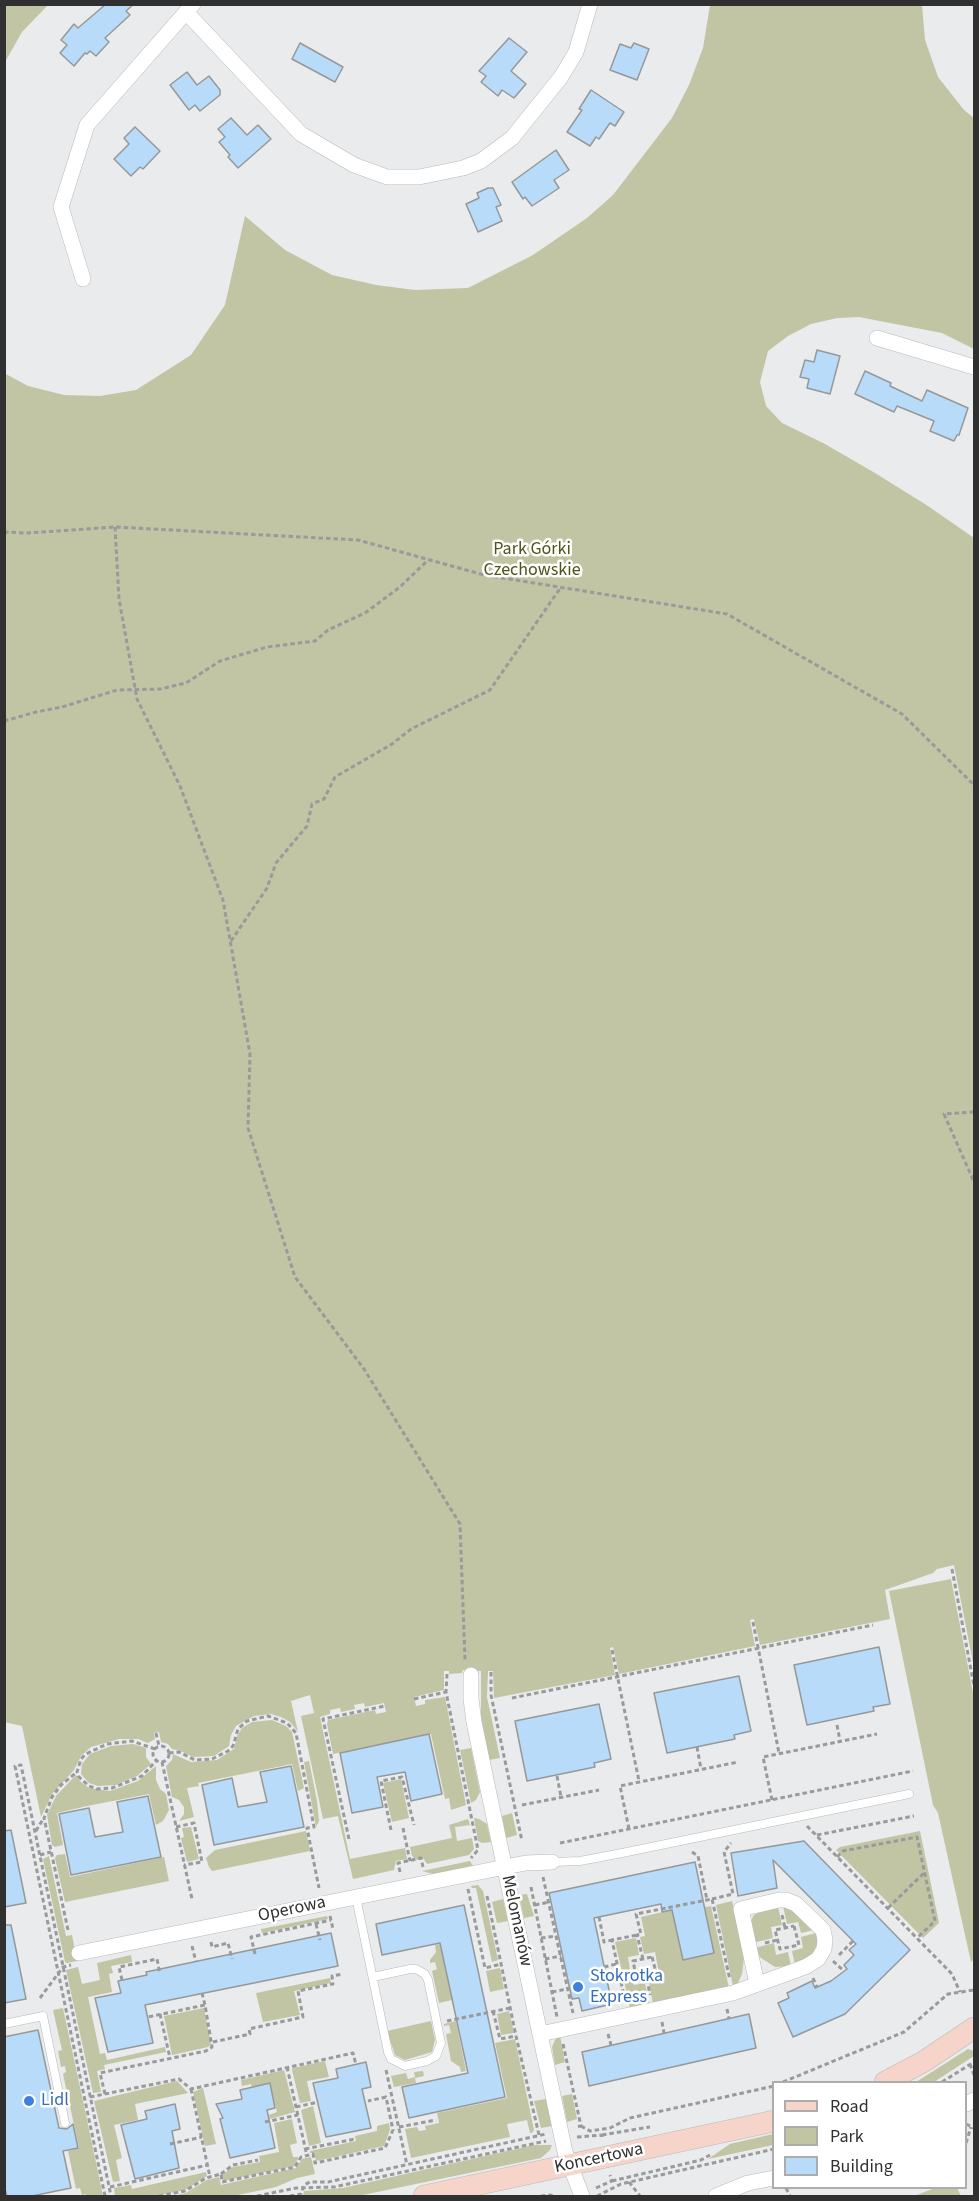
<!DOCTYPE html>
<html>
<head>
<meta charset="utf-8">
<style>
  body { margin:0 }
  #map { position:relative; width:979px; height:2201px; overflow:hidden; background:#e9ebec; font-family:"Source Sans 3",sans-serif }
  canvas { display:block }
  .frame { position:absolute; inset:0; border:6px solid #303031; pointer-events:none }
  .legend { position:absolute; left:772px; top:2081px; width:195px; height:108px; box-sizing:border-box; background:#fff; border:2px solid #acacad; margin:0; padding:8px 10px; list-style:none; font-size:18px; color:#303031 }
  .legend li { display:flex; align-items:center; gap:12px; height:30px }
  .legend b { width:30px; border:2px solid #acacad }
</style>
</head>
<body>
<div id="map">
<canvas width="979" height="2201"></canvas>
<div class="frame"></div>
<ul class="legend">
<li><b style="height:8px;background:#f7d4ca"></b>Road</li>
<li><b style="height:16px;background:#c1c5a3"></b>Park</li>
<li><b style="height:16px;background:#b7dbf9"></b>Building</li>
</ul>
</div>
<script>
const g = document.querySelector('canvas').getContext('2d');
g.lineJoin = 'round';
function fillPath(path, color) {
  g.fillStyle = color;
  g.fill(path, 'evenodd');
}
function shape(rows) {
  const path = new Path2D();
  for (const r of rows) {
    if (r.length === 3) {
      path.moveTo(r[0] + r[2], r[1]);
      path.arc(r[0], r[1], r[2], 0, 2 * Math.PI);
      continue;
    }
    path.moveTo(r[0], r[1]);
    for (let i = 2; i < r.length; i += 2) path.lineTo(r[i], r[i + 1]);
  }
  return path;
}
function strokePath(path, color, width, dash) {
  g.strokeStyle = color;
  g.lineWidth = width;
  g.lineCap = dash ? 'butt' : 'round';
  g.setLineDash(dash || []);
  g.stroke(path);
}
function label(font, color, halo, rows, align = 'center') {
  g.font = font + ' "Source Sans 3",sans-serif';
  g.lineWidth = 5;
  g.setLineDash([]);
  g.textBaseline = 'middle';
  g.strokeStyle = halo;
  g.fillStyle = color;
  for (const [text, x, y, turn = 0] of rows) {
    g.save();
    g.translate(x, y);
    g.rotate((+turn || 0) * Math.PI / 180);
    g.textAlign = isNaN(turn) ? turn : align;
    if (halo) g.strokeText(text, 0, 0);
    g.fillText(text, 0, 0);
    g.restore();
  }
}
fillPath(shape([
  [5,4,48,5,22,32,5,62],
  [710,5,922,5,925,40,938,77,964,110,974,118,974,349,942,333,859,317,837,318,811,324,788,336,768,351,760,382,766,406,782,423,825,444,875,473,928,506,974,538,974,1668,954,1565,937,1569,933,1573,885,1590,890,1619,760,1645,754,1619,750,1620,755,1646,619,1674,613,1647,610,1648,615,1675,494,1698,493,1671,488,1671,487,1697,500,1758,489,1760,481,1716,481,1671,463,1670,462,1673,449,1674,449,1671,444,1671,444,1690,414,1697,416,1706,425,1704,425,1700,445,1697,466,1805,451,1810,449,1798,445,1799,431,1734,333,1754,327,1724,328,1720,375,1710,376,1714,386,1712,384,1703,365,1707,364,1703,354,1705,355,1709,341,1712,340,1708,330,1710,330,1714,320,1717,350,1859,405,1848,407,1859,396,1861,394,1870,353,1879,338,1816,323,1819,301,1716,314,1713,310,1695,291,1701,298,1732,290,1722,281,1717,271,1714,254,1716,236,1726,231,1735,229,1746,214,1756,193,1757,181,1751,172,1749,168,1744,161,1742,159,1732,154,1733,155,1739,148,1743,138,1739,119,1739,91,1747,81,1756,74,1770,52,1794,41,1817,22,1726,4,1722,4,373,28,386,64,395,100,396,136,390,191,355,225,305,245,216,285,250,332,275,376,285,415,290,468,288,533,255,587,218,613,195,672,118,689,85,703,48],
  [951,1579,974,1698,974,1959,971,1962,938,1813,933,1805,889,1591],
  [272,1720,286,1726,292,1732,304,1788,298,1791,292,1764,198,1783,199,1786,187,1788,194,1817,179,1821,184,1814,184,1807,179,1800,172,1797,166,1766,172,1760,173,1754,191,1762,217,1760,234,1749,237,1736,242,1728,252,1722],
  [133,1744,146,1748,146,1757,151,1764,137,1776,116,1785,98,1786,89,1783,81,1774,82,1764,90,1754,111,1746],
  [471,1748,480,1792,476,1800,471,1803,460,1750],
  [309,1761,317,1801,319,1821,316,1827,304,1762],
  [156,1766,156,1780,160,1789,166,1794,169,1810,163,1821,156,1825,149,1794,87,1806,57,1813,63,1845,55,1847,52,1845,47,1815,56,1796,76,1775,81,1782,89,1788,110,1791,138,1781],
  [401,1779,409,1818,392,1822,383,1783],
  [512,1813,517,1835,506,1838,502,1816],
  [474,1818,479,1819,487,1824,491,1842,482,1843,478,1841],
  [468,1819,470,1825,455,1827,457,1841,472,1838,474,1849,469,1855,427,1864,423,1858,417,1860,412,1856,410,1847,452,1838,449,1825],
  [191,1827,199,1859,187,1862,181,1838,184,1837,182,1828],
  [306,1831,310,1851,212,1871,209,1867,206,1858,215,1850],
  [920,1831,939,1923,923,1938,836,1850,840,1847],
  [65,1854,70,1877,164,1857,169,1881,65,1902,55,1858,57,1855],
  [49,1856,66,1936,72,1935,77,1961,67,1963,65,1962,43,1859],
  [470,1861,473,1866,433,1874,422,1871],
  [478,1885,483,1891,498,1960,492,1962,476,1888,472,1888,471,1886],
  [527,1894,534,1916,524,1918,519,1895],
  [503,1899,508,1921,497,1923,492,1902],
  [732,1901,744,1958,742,1974,737,1985,733,1986,716,1905],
  [711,1906,729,1988,653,2004,649,1982,660,1979,655,1952,644,1954,640,1937,645,1936,641,1917,672,1910,683,1959,714,1953,705,1907],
  [783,1906,791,1908,814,1930,801,1933,798,1922,787,1924],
  [778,1907,782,1925,771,1927,773,1938,753,1943,750,1925,753,1916,757,1913],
  [327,1916,328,1919,262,1933,261,1929],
  [816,1933,819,1943,812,1957,795,1965,792,1951,803,1948,801,1937],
  [636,1938,639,1955,628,1957,630,1970,622,1971,615,1942],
  [774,1943,776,1955,788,1952,791,1966,775,1967,761,1958,756,1952,755,1948],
  [440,1944,452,2000,439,2003,432,1971,437,1969,435,1962,430,1963,430,1960,436,1952,435,1945],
  [131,1955,132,1962,111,1966,113,1973,109,1974,112,1992,88,1997,100,2054,105,2053,107,2060,165,2047,166,2052,104,2065,105,2069,97,2071,101,2092,93,2093,66,1970,78,1967,82,1984,100,1980,97,1963],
  [500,1968,504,1989,490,1992,486,1971],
  [631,1974,634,1985,645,1983,649,2004,630,2009,623,1976],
  [330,1978,331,1983,294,1991,300,2015,263,2022,256,1993],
  [63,2008,86,2115,103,2196,86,2196,86,2194,82,2195,80,2188,76,2189,68,2151,79,2148,63,2074,66,2072,65,2066,61,2067,58,2051,62,2050,53,2010],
  [204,2008,211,2044,208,2047,172,2055,164,2016],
  [509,2011,514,2033,501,2035,497,2014],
  [431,2021,435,2040,432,2052,405,2060,395,2055,387,2031],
  [456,2021,466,2071,461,2072,460,2067,451,2061,446,2034,451,2033,449,2025,444,2026,444,2024],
  [560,2036,565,2062,555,2065,552,2047,555,2040],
  [515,2039,534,2130,532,2133,530,2133,527,2120,507,2124,510,2137,411,2158,405,2129,417,2127,419,2131,426,2130,425,2126,439,2123,437,2113,507,2098,495,2043],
  [968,2049,974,2051,974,2056,934,2082,916,2082],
  [325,2061,329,2077,307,2081,311,2101,300,2103,292,2070,293,2068],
  [284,2070,295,2112,270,2119,269,2115,277,2112,270,2083,252,2087,251,2084,242,2086,241,2080],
  [423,2071,424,2076,415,2078,416,2083,394,2087,391,2076,406,2073,408,2079,415,2077,414,2072],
  [177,2081,188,2093,135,2104,138,2120,114,2125,122,2158,116,2160,120,2181,113,2182,94,2101],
  [203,2088,216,2144,205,2146,193,2092],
  [572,2094,577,2119,567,2122,562,2096],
  [546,2099,552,2126,541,2128,534,2101],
  [313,2106,321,2143,309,2146,301,2110],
  [292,2119,297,2143,290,2145,293,2157,298,2157,298,2159,294,2166,223,2181,222,2175,233,2167,260,2162,259,2156,279,2152,274,2123],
  [389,2123,390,2130,384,2146,316,2161,314,2153,310,2153,310,2151,356,2141,355,2136,377,2131,377,2126],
  [773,2134,773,2145,708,2159,730,2144],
  [534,2145,552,2145,550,2150,541,2158,358,2196,299,2196,303,2196,304,2191,343,2188],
  [311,2157,315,2174,297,2178,276,2187,233,2196,173,2196,186,2193,207,2180,219,2177,221,2185,296,2168,302,2159],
  [206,2172,207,2176,185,2190,154,2196,115,2196,114,2188,131,2185,132,2189],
  [935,2188,957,2188,961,2196,914,2196]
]), '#c1c5a3');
const building = shape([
  [106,4,134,4,126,11,130,15,105,38,109,42,96,56,90,51,87,54,85,53,74,66,60,53,67,45,61,40,74,24,78,28,106,4],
  [509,38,527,52,511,71,526,84,514,98,502,90,498,96,481,82,486,76,479,71,509,38],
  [300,43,343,67,335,82,292,59,300,43],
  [634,43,649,49,637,80,610,70,620,44,631,48,634,43],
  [187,72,197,85,209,76,220,90,220,95,200,111,195,105,189,110,170,85,187,72],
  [591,90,624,112,615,126,610,123,599,139,596,137,590,146,567,132,582,110,579,109,591,90],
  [231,118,247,135,258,125,271,139,238,168,228,157,230,155,219,142,225,137,218,129,231,118],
  [135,127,160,151,143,169,140,167,131,176,114,159,129,144,124,138,135,127],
  [556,150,569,170,554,180,559,188,532,206,525,197,523,199,512,182,556,150],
  [488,188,493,188,501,205,496,207,502,221,478,232,466,204,479,198,477,193,488,188],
  [817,350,840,356,830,394,807,388,809,379,800,377,805,360,814,362,817,350],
  [865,371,891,383,890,386,922,401,927,390,968,408,959,435,957,435,954,441,930,431,934,421,897,406,894,412,855,394,865,371],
  [879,1647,890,1704,873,1707,874,1711,807,1725,794,1665,879,1647],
  [739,1676,751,1731,734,1735,735,1739,667,1753,654,1693,739,1676],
  [599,1704,611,1759,594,1763,595,1767,527,1781,515,1721,599,1704],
  [429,1734,442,1794,411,1801,405,1772,377,1777,383,1807,352,1813,340,1753,429,1734],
  [291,1766,304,1827,214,1845,202,1785,232,1778,238,1807,267,1802,260,1772,291,1766],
  [148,1796,161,1857,71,1875,59,1814,89,1808,95,1837,123,1832,117,1802,148,1796],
  [11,1830,26,1903,4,1907,4,1831,11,1830],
  [804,1841,910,1950,845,2014,793,2037,778,2003,789,1998,787,1993,812,1981,815,1988,831,1981,847,1969,844,1965,854,1955,849,1950,856,1944,773,1860,777,1888,738,1896,731,1853,804,1841],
  [695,1862,714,1953,683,1960,672,1910,662,1912,661,1904,594,1918,612,2004,582,2011,579,1998,572,1999,549,1893,695,1862],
  [464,1905,505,2097,409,2118,402,2087,468,2073,440,1943,382,1955,376,1924,464,1905],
  [4,1925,11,1925,26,1999,4,2003,4,1925],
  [331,1933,338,1966,145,2005,153,2043,108,2052,95,1998,121,1993,118,1981,147,1975,146,1972,331,1933],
  [749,2014,756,2048,589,2086,582,2052,749,2014],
  [38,2030,59,2128,67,2129,73,2124,78,2148,63,2151,71,2188,32,2196,7,2196,4,2185,4,2037,38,2030],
  [366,2062,371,2087,362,2089,371,2128,326,2137,313,2083,338,2078,336,2069,366,2062],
  [270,2083,275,2108,267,2110,275,2148,230,2158,220,2119,223,2118,216,2104,242,2099,240,2090,270,2083],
  [175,2104,180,2129,172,2131,179,2168,135,2179,121,2125,147,2119,145,2111,175,2104]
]);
fillPath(building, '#b7dbf9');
strokePath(building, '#969899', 1.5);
const lane = shape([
  [552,1862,580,1861,622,1853,909,1794],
  [356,1897,388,2052,391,2059,405,2066,427,2061,436,2056,441,2043,428,1980,425,1974,416,1969,410,1969,373,1977],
  [4,2024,43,2016,65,2123]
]);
const street = shape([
  [186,12,301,134,354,165,387,177,419,177,463,168,481,161,512,138,561,77,576,52,590,4],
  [83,279,61,207,87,125,193,4],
  [877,338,974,367],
  [471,1675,471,1699,474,1722,492,1808,565,2152,582,2196],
  [79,1953,505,1867,526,1863,552,1862],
  [540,2034,733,1993,794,1971,807,1966,818,1959,824,1949,825,1940,823,1930,796,1904,786,1900,779,1900,741,1909,757,1984],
  [966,2104,974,2100],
  [716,2196,748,2183,774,2178]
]);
const secondary = shape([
  [885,2082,923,2062,974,2028],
  [424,2196,774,2121]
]);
strokePath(lane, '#b8b9ba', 9);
strokePath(street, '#b8b9ba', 16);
strokePath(secondary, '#b8b9ba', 22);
strokePath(shape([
  [115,527,119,599,137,699,180,786,223,900,250,1054,248,1128,295,1277,364,1369,460,1524,465,1660],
  [4,532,26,533,115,527,358,540,484,575,727,614,902,714,974,785],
  [4,721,36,712,62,707,117,690,160,689,186,683,220,661,267,647,315,641,328,630,365,613,400,587,428,560],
  [231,941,267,888,276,863,307,826,312,804,324,799,335,777,392,744,411,729,490,690,561,587],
  [974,1112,944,1114,974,1182],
  [952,1569,974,1686],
  [753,1622,779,1753],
  [612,1650,639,1781],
  [491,1672,491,1695,522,1841],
  [447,1674,446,1692,478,1850,471,1858],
  [512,1698,873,1625],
  [414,1699,446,1692],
  [837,1725,840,1741],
  [156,1733,159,1746],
  [161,1754,8],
  [697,1747,701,1769],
  [155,1749,132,1741,107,1744,86,1754,81,1759,77,1772,79,1777,89,1786,97,1789,112,1788,142,1776,156,1761],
  [169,1753,179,1752,195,1760,212,1759,228,1751,233,1746,238,1729,247,1721,268,1716,287,1723,296,1733,314,1827,307,1828,319,1888],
  [162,1762,192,1899],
  [557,1776,561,1797],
  [772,1800,763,1757,877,1734],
  [522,1805,599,1790],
  [807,1826,952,1974,960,1992],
  [176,1827,194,1823,202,1862,184,1865],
  [403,1828,410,1861],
  [629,1829,620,1786,738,1762],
  [391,1830,381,1781,402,1777,414,1825],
  [36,1831,43,1819],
  [817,1835,914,1816],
  [349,1839,323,1719,385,1706],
  [560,1843,913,1771],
  [692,1852,698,1856,707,1900],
  [40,1855,51,1852],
  [837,1857,843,1851,917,1837,935,1921,917,1938],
  [400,1872,398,1863,421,1858,423,1867],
  [543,1877,573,2013],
  [531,1887,557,2017],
  [468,1889,485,1968,501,1964],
  [487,1896,516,2036,539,2135],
  [712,1899,733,1894,724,1852,731,1843],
  [535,1905,549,1902],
  [888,1908,925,1872],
  [782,1915,785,1928],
  [330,1916,333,1929],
  [599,1917,604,1942,612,1940],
  [316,1924,320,1940],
  [794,1926,799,1945,780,1949,775,1930,794,1926],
  [68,1930,44,1818,52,1797,61,1785,77,1772],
  [541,1938,556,1936],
  [211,1942,212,1947,228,1943,232,1959],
  [765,1943,777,1940],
  [192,1946,196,1962],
  [255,1954,251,1937,331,1920],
  [839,1955,853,1941],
  [652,1957,657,1976,637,1981,633,1961,652,1957],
  [545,1959,561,1956],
  [643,1959,637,1935,641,1934,636,1914,712,1899,730,1980],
  [833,1961,844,1971],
  [604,1967,617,1964],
  [619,1974,635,1971],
  [813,1978,817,1987],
  [647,1979,650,1995],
  [122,1980,119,1967,157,1959,160,1974],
  [552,1992,567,1989],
  [202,1993,205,2005],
  [40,1998,63,1967,71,1965],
  [625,2001,612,1940,637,1935],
  [727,2009,729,2019],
  [493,2011,500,2039,516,2036],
  [160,2014,170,2058],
  [447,2021,510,2008],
  [662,2022,664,2033],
  [608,2034,611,2045],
  [213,2042,250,2034,249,2029,303,2017,298,1991,333,1984,332,1976,343,1974],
  [563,2044,581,2126,575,2127],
  [970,2064,974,2075],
  [287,2067,307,2156],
  [386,2070,407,2165],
  [783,2082,904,2032,948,1994,974,1990],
  [942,2082,974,2062],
  [191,2089,210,2177],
  [105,2094,100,2073,206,2051,212,2047,205,2005,148,2017],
  [90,2097,179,2079,191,2089,353,2053,356,2065],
  [296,2107,318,2102],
  [265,2122,298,2115],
  [966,2124,974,2128],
  [581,2126,590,2131,610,2128,630,2118,774,2086],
  [399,2127,436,2120],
  [602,2135,650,2127],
  [577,2137,602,2135,602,2139],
  [966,2143,971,2127],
  [170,2144,202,2137],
  [305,2149,355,2139],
  [221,2174,233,2165,258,2160],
  [612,2181,701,2160,710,2155],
  [629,2182,640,2196],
  [110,2187,208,2165],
  [596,2188,612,2181,610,2175],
  [786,2188,790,2196],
  [105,2196,15,1766,21,1765,111,2196],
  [159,2196,185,2191,206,2178,221,2174,222,2182,295,2167,301,2157,313,2154,315,2163,385,2148,393,2130,386,2097,368,2101],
  [257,2196,296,2188,334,2187,546,2141],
  [290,2196,301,2194,304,2185,310,2182,328,2182,546,2134],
  [541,2196,550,2195,553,2196],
  [597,2196,621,2184,774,2149]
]), '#999a9b', 3, [4.5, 3]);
strokePath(lane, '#fff', 8);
strokePath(street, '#fff', 15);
strokePath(secondary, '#f7d4ca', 21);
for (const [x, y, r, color] of [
  [578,1987,6,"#3f7fe0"],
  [29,2101,6,"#3f7fe0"]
]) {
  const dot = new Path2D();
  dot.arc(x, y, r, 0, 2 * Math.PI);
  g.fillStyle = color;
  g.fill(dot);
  strokePath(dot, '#fff', 2);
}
label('18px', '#505419', '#fff', [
  ["Park Górki",532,550],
  ["Czechowskie",532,571]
]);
label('18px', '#303031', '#fff', [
  ["Operowa",292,1910,-12],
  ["Melomanów",516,1921,78],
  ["Koncertowa",599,2159,-12]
]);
label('18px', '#366cbe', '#fff', [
  ["Stokrotka",590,1977],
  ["Express",590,1998],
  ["Lidl",41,2101]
], 'left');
</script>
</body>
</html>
